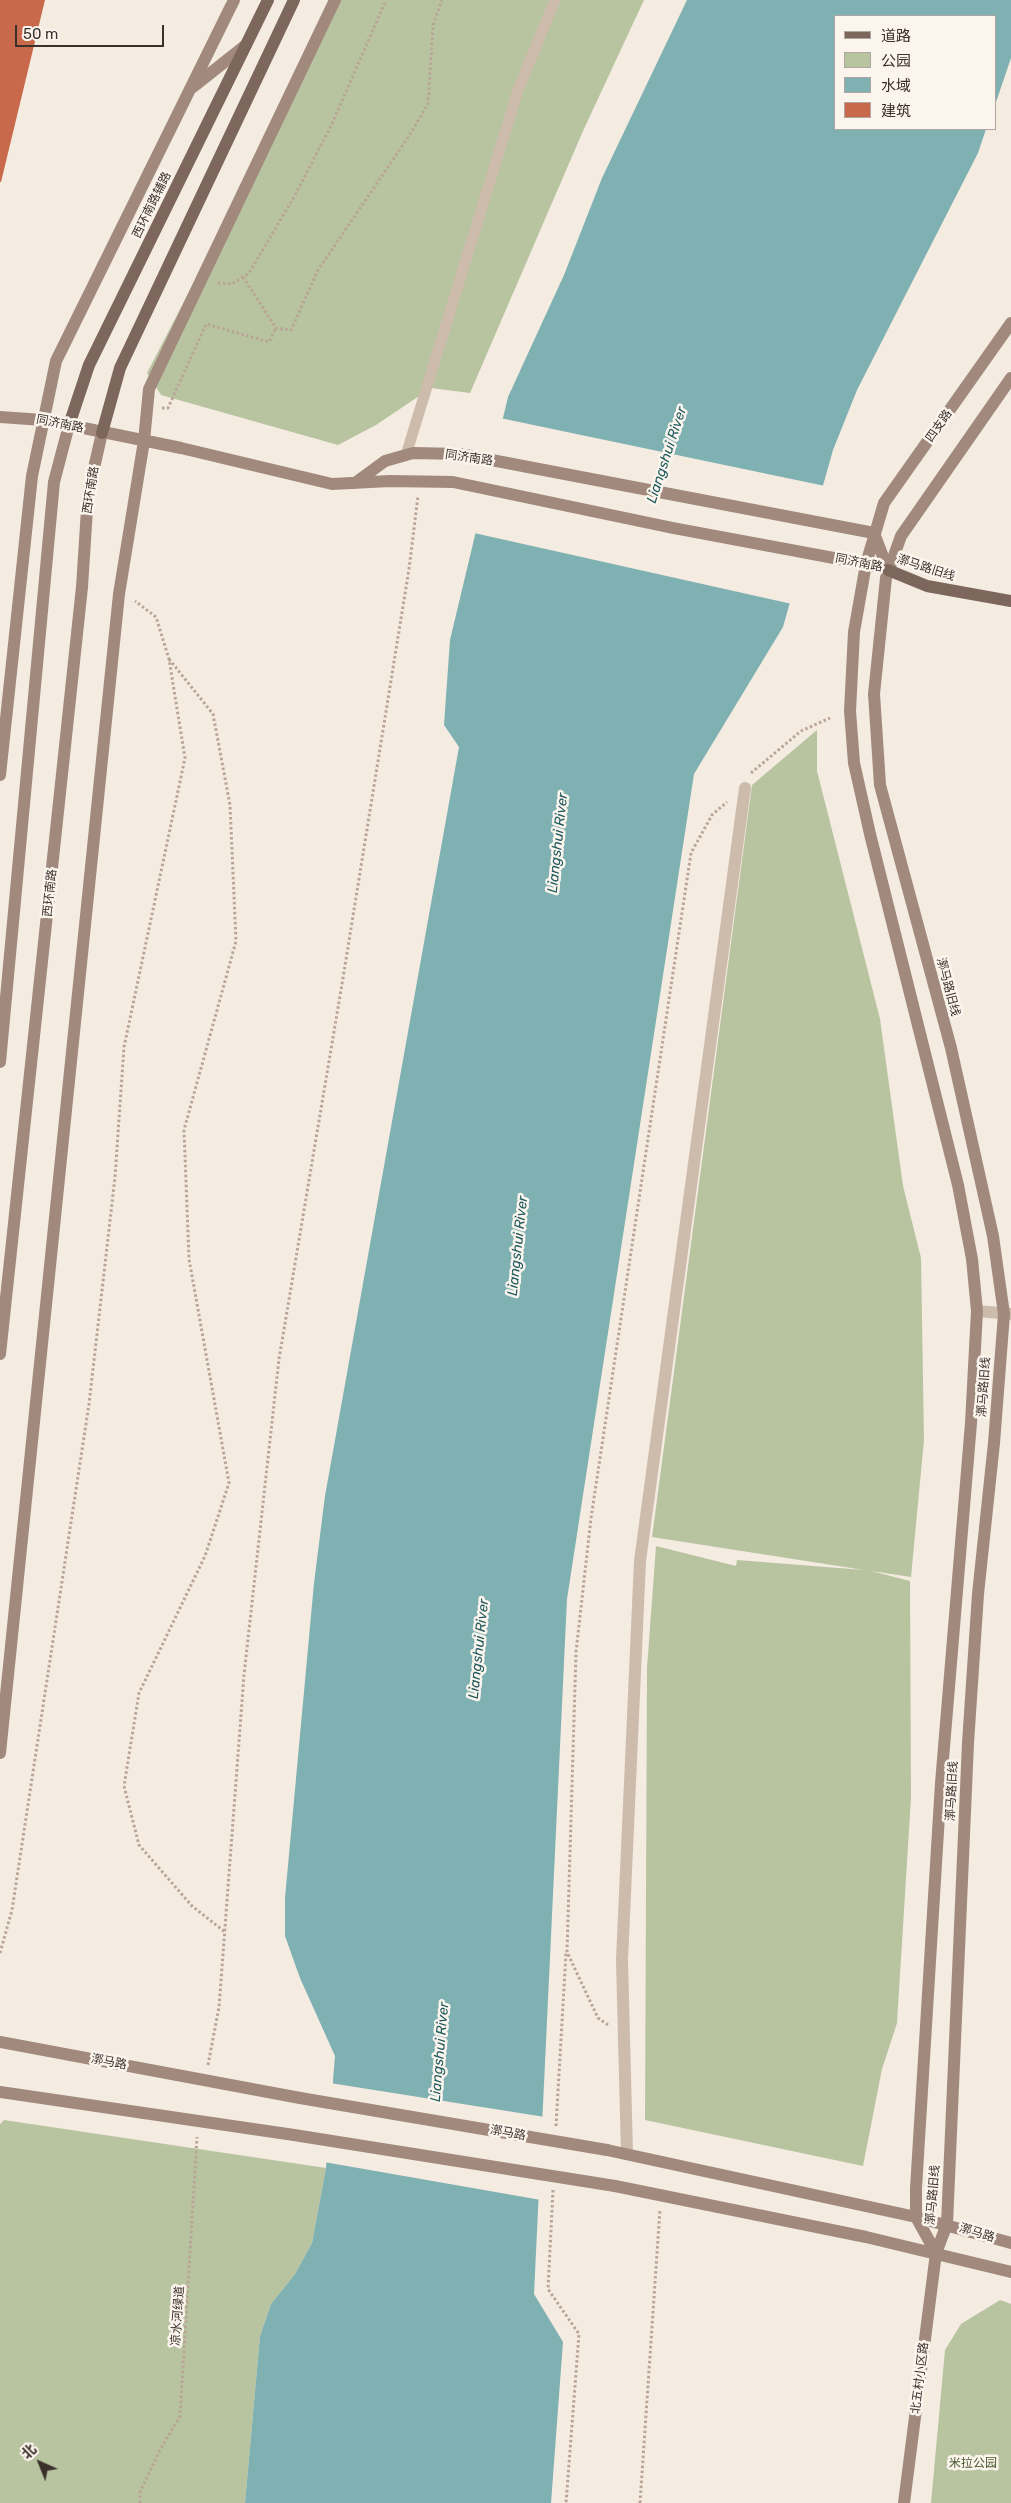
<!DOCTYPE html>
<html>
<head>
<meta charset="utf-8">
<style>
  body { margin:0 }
  #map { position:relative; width:1011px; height:2503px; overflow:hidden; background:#f4ebe1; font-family:Rubik,"Noto Sans SC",sans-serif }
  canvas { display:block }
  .legend { position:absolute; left:834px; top:15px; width:162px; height:115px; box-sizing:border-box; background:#fbf5ee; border:1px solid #aea6a0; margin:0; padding:6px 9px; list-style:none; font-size:15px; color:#3b302b }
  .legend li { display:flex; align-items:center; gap:10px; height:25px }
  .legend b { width:25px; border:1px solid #aea6a0 }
  .north { position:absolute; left:15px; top:2438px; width:50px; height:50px; -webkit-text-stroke:4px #fbf5ee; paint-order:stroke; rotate:316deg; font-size:14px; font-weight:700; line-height:20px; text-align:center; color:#3b302b }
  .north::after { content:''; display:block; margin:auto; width:18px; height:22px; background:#3b302b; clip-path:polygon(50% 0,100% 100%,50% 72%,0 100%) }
  .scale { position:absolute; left:15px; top:25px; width:149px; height:22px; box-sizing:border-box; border:2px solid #3b302b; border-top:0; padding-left:6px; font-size:15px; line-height:18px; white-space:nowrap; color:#3b302b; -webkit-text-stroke:4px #fbf5ee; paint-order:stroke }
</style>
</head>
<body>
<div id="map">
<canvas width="1011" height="2503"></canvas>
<ul class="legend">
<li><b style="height:6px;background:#7d675c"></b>道路</li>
<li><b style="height:14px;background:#b8c4a0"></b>公园</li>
<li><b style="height:14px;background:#7fb0b2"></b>水域</li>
<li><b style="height:14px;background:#c8694b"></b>建筑</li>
</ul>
<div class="north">北</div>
<div class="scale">50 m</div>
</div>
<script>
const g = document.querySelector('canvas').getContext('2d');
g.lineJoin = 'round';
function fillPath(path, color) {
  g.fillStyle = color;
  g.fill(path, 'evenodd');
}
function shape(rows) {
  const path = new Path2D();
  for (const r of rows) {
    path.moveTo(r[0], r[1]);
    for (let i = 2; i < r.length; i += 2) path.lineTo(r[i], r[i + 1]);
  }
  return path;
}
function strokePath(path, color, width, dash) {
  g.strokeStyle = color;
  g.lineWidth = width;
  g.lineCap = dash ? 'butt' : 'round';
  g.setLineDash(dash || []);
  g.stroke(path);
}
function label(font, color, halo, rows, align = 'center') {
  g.font = font + ' Rubik,"Noto Sans SC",sans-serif';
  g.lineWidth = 5;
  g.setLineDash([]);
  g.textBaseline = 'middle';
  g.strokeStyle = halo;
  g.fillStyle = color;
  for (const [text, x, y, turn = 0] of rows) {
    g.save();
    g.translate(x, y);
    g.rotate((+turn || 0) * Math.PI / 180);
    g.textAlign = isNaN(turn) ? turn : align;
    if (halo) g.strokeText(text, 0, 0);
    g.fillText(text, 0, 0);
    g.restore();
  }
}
fillPath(shape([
  [340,0,644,0,583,131,470,393,431,388,376,425,338,445,161,395,147,373],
  [817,730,817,771,880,1019,903,1186,921,1258,924,1440,911,1577,871,1571,910,1581,911,1798,897,2023,882,2069,863,2166,645,2120,647,1668,656,1546,736,1566,737,1560,864,1570,652,1537,752,785],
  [4,2120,326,2168,312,2243,295,2274,271,2304,260,2336,245,2503,0,2503,0,2124],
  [1000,2300,1011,2304,1011,2503,931,2503,945,2350,961,2324]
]), '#b8c4a0');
fillPath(shape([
  [687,0,1011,0,1011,58,995,105,995,16,835,16,835,129,986,129,978,153,857,390,833,450,783,627,694,774,567,1599,534,2294,563,2342,551,2503,245,2503,260,2336,271,2304,295,2274,312,2243,326,2168,335,2056,300,1978,285,1936,285,1898,314,1583,325,1496,459,747,444,725,450,640,508,397,564,275,602,178]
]), '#7fb0b2');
fillPath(shape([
  [500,418,825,486,792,604,474,533],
  [330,2083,545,2117,541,2200,324,2162]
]), '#f4ebe1');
fillPath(shape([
  [0,0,45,0,1,182,0,182]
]), '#c8694b');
strokePath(shape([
  [243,277,276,328,291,330,318,270,409,136,428,104,433,25,442,0],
  [218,283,232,284,249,273,294,197,331,126,386,0],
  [162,408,168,408,206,324,269,342,276,328],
  [169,659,213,714,230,805,236,941,184,1130,189,1259,229,1483,205,1556,139,1693,124,1786,139,1845,192,1906,225,1932],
  [751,773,801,731,830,718],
  [0,1953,12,1910,89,1404,115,1177,124,1047,185,758,169,659,156,617,135,601],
  [608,2025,598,2018,567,1952,576,1652,591,1518,691,853,712,815,727,802],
  [208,2065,219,2007,244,1675,279,1359,343,978,409,569,418,496],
  [556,2126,566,1953],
  [553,2190,548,2289,579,2334,566,2503],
  [140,2503,140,2492,160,2450,180,2416,197,2137],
  [640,2503,660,2209]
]), '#b9a596', 3, [2.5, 2.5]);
strokePath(shape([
  [406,455,518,90,555,0]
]), '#cdbbac', 11);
strokePath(shape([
  [977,1311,1011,1314],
  [627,2154,622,1960,640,1561,745,788]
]), '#cdbbac', 12);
strokePath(shape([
  [193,87,246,45],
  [0,417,43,420,69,425,181,448,332,484,390,481,453,482,673,528,866,564,888,570],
  [355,483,385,461,413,453,460,454,874,533],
  [874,533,888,570],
  [0,775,32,476,56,361,234,0],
  [0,1062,54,482,69,425],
  [0,1354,82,587,88,494,102,433],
  [0,1753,119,594,144,441,149,389,335,0],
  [0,2042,300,2098],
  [0,2092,294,2135],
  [607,2150,916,2217,1011,2243],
  [615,2186,866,2237,1011,2272],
  [936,2253,916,2217,916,2188,941,1783,971,1423,977,1311,972,1259,958,1185,870,834,854,763,850,711,854,632,866,564,884,503,1011,323],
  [904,2503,936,2253,947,2224,968,1743,978,1594,994,1443,1004,1314,993,1236,951,1048,880,785,874,694,886,578,901,536,1011,378]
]), '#a18a7d', 12);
strokePath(shape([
  [69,425,89,365,268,0],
  [102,433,120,368,294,0],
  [888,570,927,586,1011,601]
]), '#7d675c', 12);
strokePath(shape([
  [300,2098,607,2150],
  [294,2135,615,2186]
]), '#a18a7d', 12);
label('12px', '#3b302b', '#fbf5ee', [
  ["西环南路辅路",152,205,-64],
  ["同济南路",60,424,11],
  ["四支路",939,426,-55],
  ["同济南路",469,458,8],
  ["西环南路",91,490,-81],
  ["同济南路",859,563,11],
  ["漷马路旧线",926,568,18],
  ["西环南路",50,893,-84],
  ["漷马路旧线",948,987,75],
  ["漷马路旧线",984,1387,-86],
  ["漷马路旧线",952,1791,-87],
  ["漷马路",109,2062,11],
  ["漷马路",508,2133,10],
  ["漷马路旧线",933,2195,-85],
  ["漷马路",977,2233,17],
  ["凉水河绿道",178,2316,-86],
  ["北五村小区路",920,2378,-83]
]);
label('12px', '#4a5a2e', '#fbf5ee', [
  ["米拉公园",973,2464]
]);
label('italic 14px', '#1f5a5e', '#fbf5ee', [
  ["Liangshui River",667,455,-72],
  ["Liangshui River",558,843,-84],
  ["Liangshui River",518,1246,-84],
  ["Liangshui River",479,1649,-84],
  ["Liangshui River",440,2052,-85]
]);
</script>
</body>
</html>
